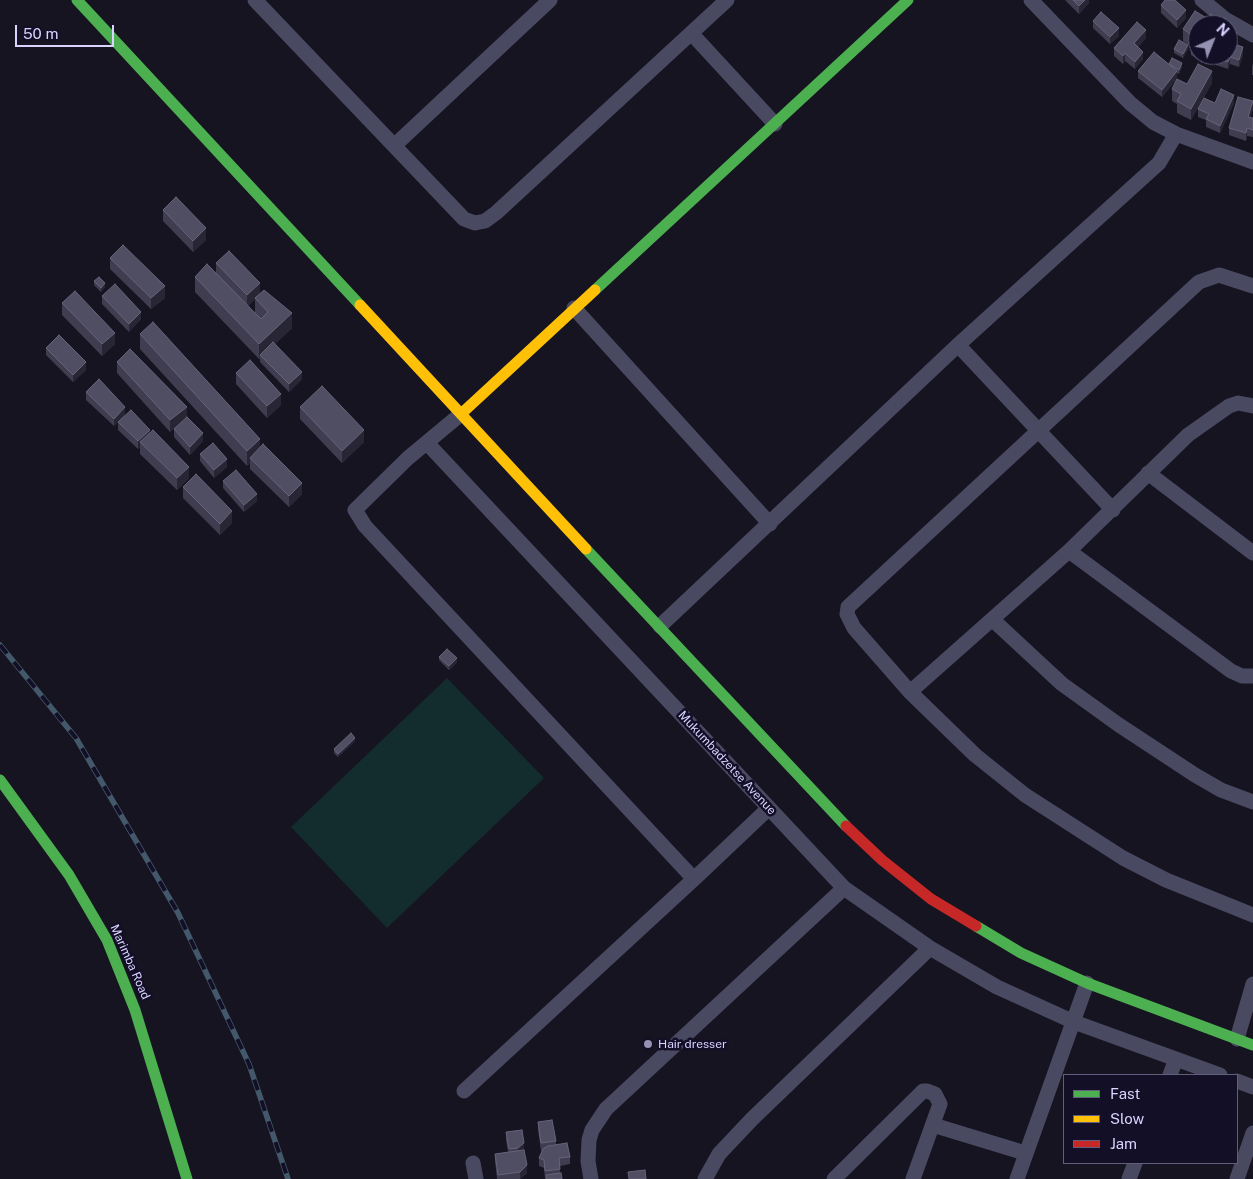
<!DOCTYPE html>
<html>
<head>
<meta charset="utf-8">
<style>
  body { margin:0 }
  #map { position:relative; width:1253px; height:1179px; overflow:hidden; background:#161421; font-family:"Public Sans",sans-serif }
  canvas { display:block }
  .legend { position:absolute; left:1063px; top:1074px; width:175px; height:90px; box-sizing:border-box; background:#130f26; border:1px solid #625e7d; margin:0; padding:6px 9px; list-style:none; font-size:15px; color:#d9d4ff }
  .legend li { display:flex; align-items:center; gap:10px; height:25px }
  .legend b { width:25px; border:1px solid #625e7d }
  .north { position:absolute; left:1188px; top:15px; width:50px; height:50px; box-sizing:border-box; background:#130f26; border:1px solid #625e7d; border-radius:50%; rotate:44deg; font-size:14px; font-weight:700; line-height:20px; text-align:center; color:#d9d4ff }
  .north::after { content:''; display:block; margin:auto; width:18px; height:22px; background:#9591b1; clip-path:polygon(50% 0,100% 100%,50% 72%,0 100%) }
  .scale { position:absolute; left:15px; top:25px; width:99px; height:22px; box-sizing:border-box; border:2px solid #d9d4ff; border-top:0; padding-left:6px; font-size:15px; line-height:18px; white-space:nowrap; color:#d9d4ff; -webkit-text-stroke:4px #130f26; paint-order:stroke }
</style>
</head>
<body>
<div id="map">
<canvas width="1253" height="1179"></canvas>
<ul class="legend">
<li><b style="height:6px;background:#4caf50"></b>Fast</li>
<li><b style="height:6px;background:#ffc107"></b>Slow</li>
<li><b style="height:6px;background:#c62828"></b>Jam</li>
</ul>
<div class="north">N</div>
<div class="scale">50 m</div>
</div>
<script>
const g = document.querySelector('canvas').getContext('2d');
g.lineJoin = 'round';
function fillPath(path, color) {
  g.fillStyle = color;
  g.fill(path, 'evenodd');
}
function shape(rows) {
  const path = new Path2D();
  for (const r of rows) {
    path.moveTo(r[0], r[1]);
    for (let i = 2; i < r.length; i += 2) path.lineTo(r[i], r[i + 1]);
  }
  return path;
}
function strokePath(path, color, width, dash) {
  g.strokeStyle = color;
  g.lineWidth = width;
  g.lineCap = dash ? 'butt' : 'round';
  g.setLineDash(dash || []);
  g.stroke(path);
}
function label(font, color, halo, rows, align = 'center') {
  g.font = font + ' "Public Sans",sans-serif';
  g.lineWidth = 5;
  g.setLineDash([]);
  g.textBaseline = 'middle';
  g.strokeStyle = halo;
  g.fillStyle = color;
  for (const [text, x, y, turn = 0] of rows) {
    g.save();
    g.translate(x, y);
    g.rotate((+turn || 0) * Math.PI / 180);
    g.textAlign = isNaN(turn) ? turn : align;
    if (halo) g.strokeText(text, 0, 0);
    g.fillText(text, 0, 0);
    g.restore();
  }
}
fillPath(shape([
  [447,678,544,778,387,928,291,827]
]), '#132c2d');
strokePath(shape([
  [255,0,464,219,475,223,485,221,496,213,727,0],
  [1031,0,1130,103,1153,122,1176,134,1253,162],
  [1202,0,1225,19,1253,35],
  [692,34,775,124],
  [395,145,550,0],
  [1253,286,1219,275,1199,282,848,607,847,614,854,628,910,692,975,755,1025,795,1123,858,1166,880,1253,915],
  [574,308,770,524],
  [958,345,1113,510],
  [461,414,408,458,355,510,365,526,694,879,769,808],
  [427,443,844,888,930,948,997,987,1074,1022,1220,1075],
  [1148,473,1253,553],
  [1069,551,1231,671,1242,676,1253,676],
  [993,620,1062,684,1119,725,1195,775,1221,790,1253,802],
  [660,626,958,345,1159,163,1176,134],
  [910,692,1069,551,1188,435,1229,406,1238,403,1253,406],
  [1237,1039,1253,984],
  [1170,1075,1176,1059],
  [1237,1081,1253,1087],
  [464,1091,694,879],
  [933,1125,1025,1153],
  [473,1163,476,1179],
  [591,1179,588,1161,589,1140,592,1130,606,1109,844,888],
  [705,1179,719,1154,752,1119,930,948],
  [834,1179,923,1091,927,1091,935,1094,940,1104,913,1179],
  [1017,1179,1087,983],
  [1129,1179,1135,1163],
  [1237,1179,1253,1133]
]), '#4a4962', 15);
strokePath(shape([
  [77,0,360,305],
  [595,290,908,0],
  [586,549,846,826],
  [0,780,69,875,107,940,135,1010,187,1179],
  [976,926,1021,953,1087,983,1253,1045]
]), '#4caf50', 11);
strokePath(shape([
  [360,305,586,549],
  [461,414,595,290]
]), '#ffc107', 11);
strokePath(shape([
  [846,826,882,860,931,899,976,926]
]), '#c62828', 11);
const rail = shape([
  [0,645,76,738,178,913,249,1064,288,1179]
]);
strokePath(rail, '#43596b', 5.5);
strokePath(rail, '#130f26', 4, [11]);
fillPath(shape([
  [1065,0,1089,0,1089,3,1079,14],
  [1161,5,1186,18,1177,28,1161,13],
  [1208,19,1225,25,1198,25,1198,55,1212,55,1207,64,1191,55,1191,46,1183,41,1183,29],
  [1093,21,1119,36,1110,44,1093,28],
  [1146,38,1138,47,1143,59,1135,69,1125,61,1123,64,1114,56,1114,48],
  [1174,49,1188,49,1183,58,1174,53],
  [1243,55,1239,67,1230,64,1228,69,1216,65,1216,57],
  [1253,63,1253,75,1252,75,1252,67],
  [1169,64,1182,67,1179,74,1177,73,1177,79,1162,97,1138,78,1138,71],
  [1212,83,1191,120,1177,113,1177,104,1172,101,1172,89,1187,84],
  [1215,103,1234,103,1220,133,1206,127,1206,120,1198,117,1198,109],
  [1253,109,1250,118,1253,118,1253,137,1247,136,1246,141,1229,135,1229,128],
  [163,210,206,240,193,252,163,221],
  [110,258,165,298,151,309,110,269],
  [216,263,260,294,292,328,275,344,302,379,289,392,260,362,260,359,259,359,195,292,195,277,216,273],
  [255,299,255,314,248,306],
  [94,281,105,287,101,292,94,285],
  [102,296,141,319,129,332,102,304],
  [62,303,115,344,102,356,62,315],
  [140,334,260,447,302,494,289,507,250,469,250,463,247,466,140,349],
  [46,348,86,370,73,382,46,355],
  [117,362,187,417,203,441,190,455,174,437,174,429,180,423,170,432,117,373],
  [236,373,281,405,267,418,236,384],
  [86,392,125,415,119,421,150,433,189,478,177,490,140,454,140,447,138,449,118,430,118,422,114,426,86,400],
  [300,407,364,442,342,463,300,419],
  [200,454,227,467,214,478,200,461],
  [223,481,257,501,244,512,223,488],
  [183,487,232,523,220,535,183,498],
  [439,657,457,662,449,670,439,660],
  [355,741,338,757,334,753,334,749],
  [538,1122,556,1141,556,1145,570,1157,570,1164,560,1166,560,1173,562,1179,545,1179,544,1168,539,1166,539,1158,543,1150,541,1151,538,1130],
  [506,1132,524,1150,527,1173,520,1179,497,1179,495,1161,495,1154,508,1152,506,1140]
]), '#403d50');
fillPath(shape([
  [1085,0,1089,0,1089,3,1079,14,1079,6],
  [1186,10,1186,18,1177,28,1177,20],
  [1119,28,1119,36,1110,44,1110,37],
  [1146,30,1146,38,1134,51,1134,43],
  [1188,45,1188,49,1183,58,1183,54],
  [1243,47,1243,55,1239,67,1239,60],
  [1143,52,1143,59,1135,69,1135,62],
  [1125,53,1125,61,1123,64,1123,56],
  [1207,55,1212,55,1207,64],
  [1230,57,1230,64,1228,69,1228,62],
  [1182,63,1182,67,1179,74,1179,70],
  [1177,71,1177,79,1162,97,1162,90],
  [1212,71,1212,83,1191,120,1191,109],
  [1234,95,1234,103,1220,133,1220,126],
  [1253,101,1253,109,1248,125,1248,117],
  [1247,128,1247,136,1246,141,1246,133],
  [206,228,206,240,193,252,193,241],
  [105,283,105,287,101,292,101,288],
  [260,283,260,295,247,307,247,295],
  [165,286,165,298,151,309,151,298],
  [141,312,141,319,129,332,129,324],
  [292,313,292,328,262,357,260,355,259,359,259,344],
  [115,333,115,344,102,356,102,344],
  [86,362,86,370,73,382,73,375],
  [302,372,302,379,289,392,289,384],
  [281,394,281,405,267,418,267,406],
  [125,407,125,415,114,426,114,419],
  [187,407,187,418,170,432,170,420],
  [150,430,150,438,140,442,140,447,138,449,138,441],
  [364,430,364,442,342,463,342,451],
  [203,433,203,441,190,455,190,447],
  [260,439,260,454,250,458,250,463,247,466,247,451],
  [227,459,227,467,214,478,214,470],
  [189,467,189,478,177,490,177,478],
  [302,483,302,494,289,507,289,496],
  [257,494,257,501,244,512,244,505],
  [232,511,232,523,220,535,220,524],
  [457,658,457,662,449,670,449,666],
  [355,738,355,741,338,757,338,754],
  [524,1143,524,1151,518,1155,518,1148],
  [527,1165,527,1173,520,1179,520,1172]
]), '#282635');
const building = shape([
  [1073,0,1085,0,1079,6,1073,0],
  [1165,0,1175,0,1186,10,1177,20,1161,5,1165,0],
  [1195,11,1208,19,1211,14,1225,23,1224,25,1198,25,1198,47,1191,43,1195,37,1183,29,1195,11],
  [1101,12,1119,28,1110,37,1093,21,1101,12],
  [1137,22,1146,30,1134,43,1143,52,1135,62,1125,53,1123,56,1114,48,1137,22],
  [1179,40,1188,45,1183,54,1174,49,1179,40],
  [1228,42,1243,47,1239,60,1230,57,1228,62,1216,57,1217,55,1228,55,1228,42],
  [1154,52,1177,71,1162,90,1138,71,1154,52],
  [1172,58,1182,63,1179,70,1169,64,1172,58],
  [1198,64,1212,71,1191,109,1177,101,1181,94,1172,89,1177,79,1187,84,1198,64],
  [1221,89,1234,95,1220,126,1206,119,1209,114,1198,109,1204,98,1215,103,1221,89],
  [1238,97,1253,101,1248,117,1253,118,1253,130,1247,128,1246,133,1229,128,1238,97],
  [176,197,206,228,193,241,163,210,176,197],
  [123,245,165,286,151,298,110,258,123,245],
  [229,251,260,283,247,295,216,263,229,251],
  [207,264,261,319,268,312,255,298,264,290,292,313,259,344,195,277,207,264],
  [99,277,105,283,101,288,94,281,99,277],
  [115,284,141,312,129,324,102,296,115,284],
  [75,291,115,333,102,344,62,303,75,291],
  [153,322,260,439,247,451,140,334,153,322],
  [59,335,86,362,73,375,46,348,59,335],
  [273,342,302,372,289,384,260,355,273,342],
  [130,349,187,407,170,420,117,362,130,349],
  [250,360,281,394,267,406,236,373,250,360],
  [99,379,125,407,114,419,86,392,99,379],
  [322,386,364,430,342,451,300,407,322,386],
  [131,410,150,430,138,441,118,422,131,410],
  [187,417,203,433,190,447,174,429,187,417],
  [153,430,189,467,177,478,140,442,153,430],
  [213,443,227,459,214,470,200,454,213,443],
  [263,444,302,483,289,496,250,458,263,444],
  [236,470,257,494,244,505,223,481,236,470],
  [196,474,232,511,220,524,183,487,196,474],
  [447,649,457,658,449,666,439,657,447,649],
  [351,733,355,738,338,754,334,749,351,733],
  [552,1120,556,1141,541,1143,538,1122,552,1120],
  [522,1130,524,1143,518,1148,509,1149,506,1132,522,1130],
  [567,1143,570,1157,559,1158,560,1169,545,1171,544,1160,539,1158,543,1149,548,1146,567,1143],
  [524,1150,527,1165,520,1172,498,1175,495,1154,524,1150],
  [645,1170,646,1179,629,1179,628,1172,645,1170],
  [561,1173,562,1179,547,1179,546,1175,561,1173]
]);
fillPath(building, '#504e63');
strokePath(building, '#66637b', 1);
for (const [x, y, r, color] of [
  [648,1044,5,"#9591b1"]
]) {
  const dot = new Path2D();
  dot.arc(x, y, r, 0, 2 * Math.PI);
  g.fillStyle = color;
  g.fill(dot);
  strokePath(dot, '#130f26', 2);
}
label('12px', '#d9d4ff', '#130f26', [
  ["Mukumbadzetse Avenue",727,763,47],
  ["Marimba Road",130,962,66]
]);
label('12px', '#d9d4ff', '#130f26', [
  ["Hair dresser",658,1044]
], 'left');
</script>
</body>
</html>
